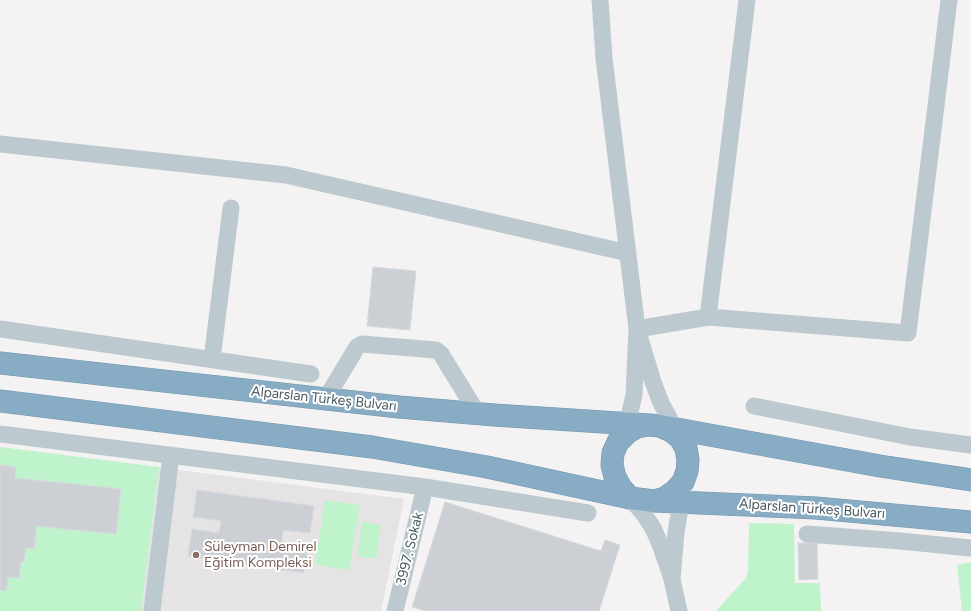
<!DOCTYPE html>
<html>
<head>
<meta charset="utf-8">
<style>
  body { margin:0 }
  canvas { display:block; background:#f4f2f2 }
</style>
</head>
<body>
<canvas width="971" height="611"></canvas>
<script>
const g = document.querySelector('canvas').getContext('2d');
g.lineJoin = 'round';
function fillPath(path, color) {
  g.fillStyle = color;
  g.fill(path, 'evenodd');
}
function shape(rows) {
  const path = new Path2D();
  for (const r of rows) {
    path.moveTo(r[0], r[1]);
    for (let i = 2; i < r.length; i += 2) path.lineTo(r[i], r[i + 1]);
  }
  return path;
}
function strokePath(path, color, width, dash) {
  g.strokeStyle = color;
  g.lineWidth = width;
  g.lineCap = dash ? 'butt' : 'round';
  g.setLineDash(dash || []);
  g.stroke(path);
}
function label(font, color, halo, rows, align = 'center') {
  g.font = font + ' Figtree,sans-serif';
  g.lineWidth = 4;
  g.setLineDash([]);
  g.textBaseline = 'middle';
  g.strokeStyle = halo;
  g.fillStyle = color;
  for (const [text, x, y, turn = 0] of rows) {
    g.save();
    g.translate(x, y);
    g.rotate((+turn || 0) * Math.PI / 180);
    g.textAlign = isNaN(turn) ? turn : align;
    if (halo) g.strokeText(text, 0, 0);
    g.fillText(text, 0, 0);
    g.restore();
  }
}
fillPath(shape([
  [0,447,404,499,381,611,0,611]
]), '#e5e3e4');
fillPath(shape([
  [0,447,159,467,141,611,0,611],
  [325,500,360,505,349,570,315,565],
  [362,522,381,525,376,559,357,556],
  [749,523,794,524,795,583,820,583,821,611,716,611,746,578,748,572],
  [971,562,971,611,962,611,957,565]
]), '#bff3cc');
const building = shape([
  [373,267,416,271,410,330,367,326,373,267],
  [0,465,16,467,15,478,121,489,116,534,37,526,34,549,26,548,24,562,21,562,19,578,8,577,6,591,0,590,0,465],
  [197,490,314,506,310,533,283,530,282,542,308,545,304,573,188,556,192,529,219,533,221,521,193,517,197,490],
  [445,502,601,551,605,540,620,545,599,611,426,611,412,607,445,502],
  [798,543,817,543,818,579,799,580,798,543]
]);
fillPath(building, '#ccd0d5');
strokePath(building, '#d6d9de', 1);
const highway = shape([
  [0,363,399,407,494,415,649,425],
  [0,401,372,447,487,467,630,498],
  [649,425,660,426,671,431,680,438,686,448,688,460,687,471,683,482,675,491,665,498,654,501,630,498,621,488,615,477,612,465,613,453,618,442,627,433,637,427,649,425],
  [660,426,880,466,971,480],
  [654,501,816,508,971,522]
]);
strokePath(highway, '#7297b0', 23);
strokePath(shape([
  [600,0,604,58,637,329,708,317,908,333,949,0],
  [0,144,286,175,628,253],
  [708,317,747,0],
  [0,329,311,374],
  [212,359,231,208],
  [325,400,357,347,362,344,436,350,441,354,478,414],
  [754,406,910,437,971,445],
  [0,434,425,487,588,513],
  [621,435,630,412,634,395,637,329,653,382,661,403,679,436],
  [630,498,643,513,653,528,660,544,672,579,676,532,683,490],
  [807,534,900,541,971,548],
  [672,579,679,611],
  [152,611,171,455],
  [395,611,425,487]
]), '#bcc9cf', 17);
strokePath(highway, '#87acc4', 22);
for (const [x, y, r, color] of [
  [196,555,4,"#8d6e63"]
]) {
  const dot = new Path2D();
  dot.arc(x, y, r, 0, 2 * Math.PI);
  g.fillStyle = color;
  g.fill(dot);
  strokePath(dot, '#fff', 1.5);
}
label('14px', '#485961', '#fff', [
  ["Alparslan Türkeş Bulvarı",324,399,6],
  ["Alparslan Türkeş Bulvarı",812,509,4],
  ["3997. Sokak",410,549,-76]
]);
label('14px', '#785e54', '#fff', [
  ["Süleyman Demirel",204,547],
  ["Eğitim Kompleksi",204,563]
], 'left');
</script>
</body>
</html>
